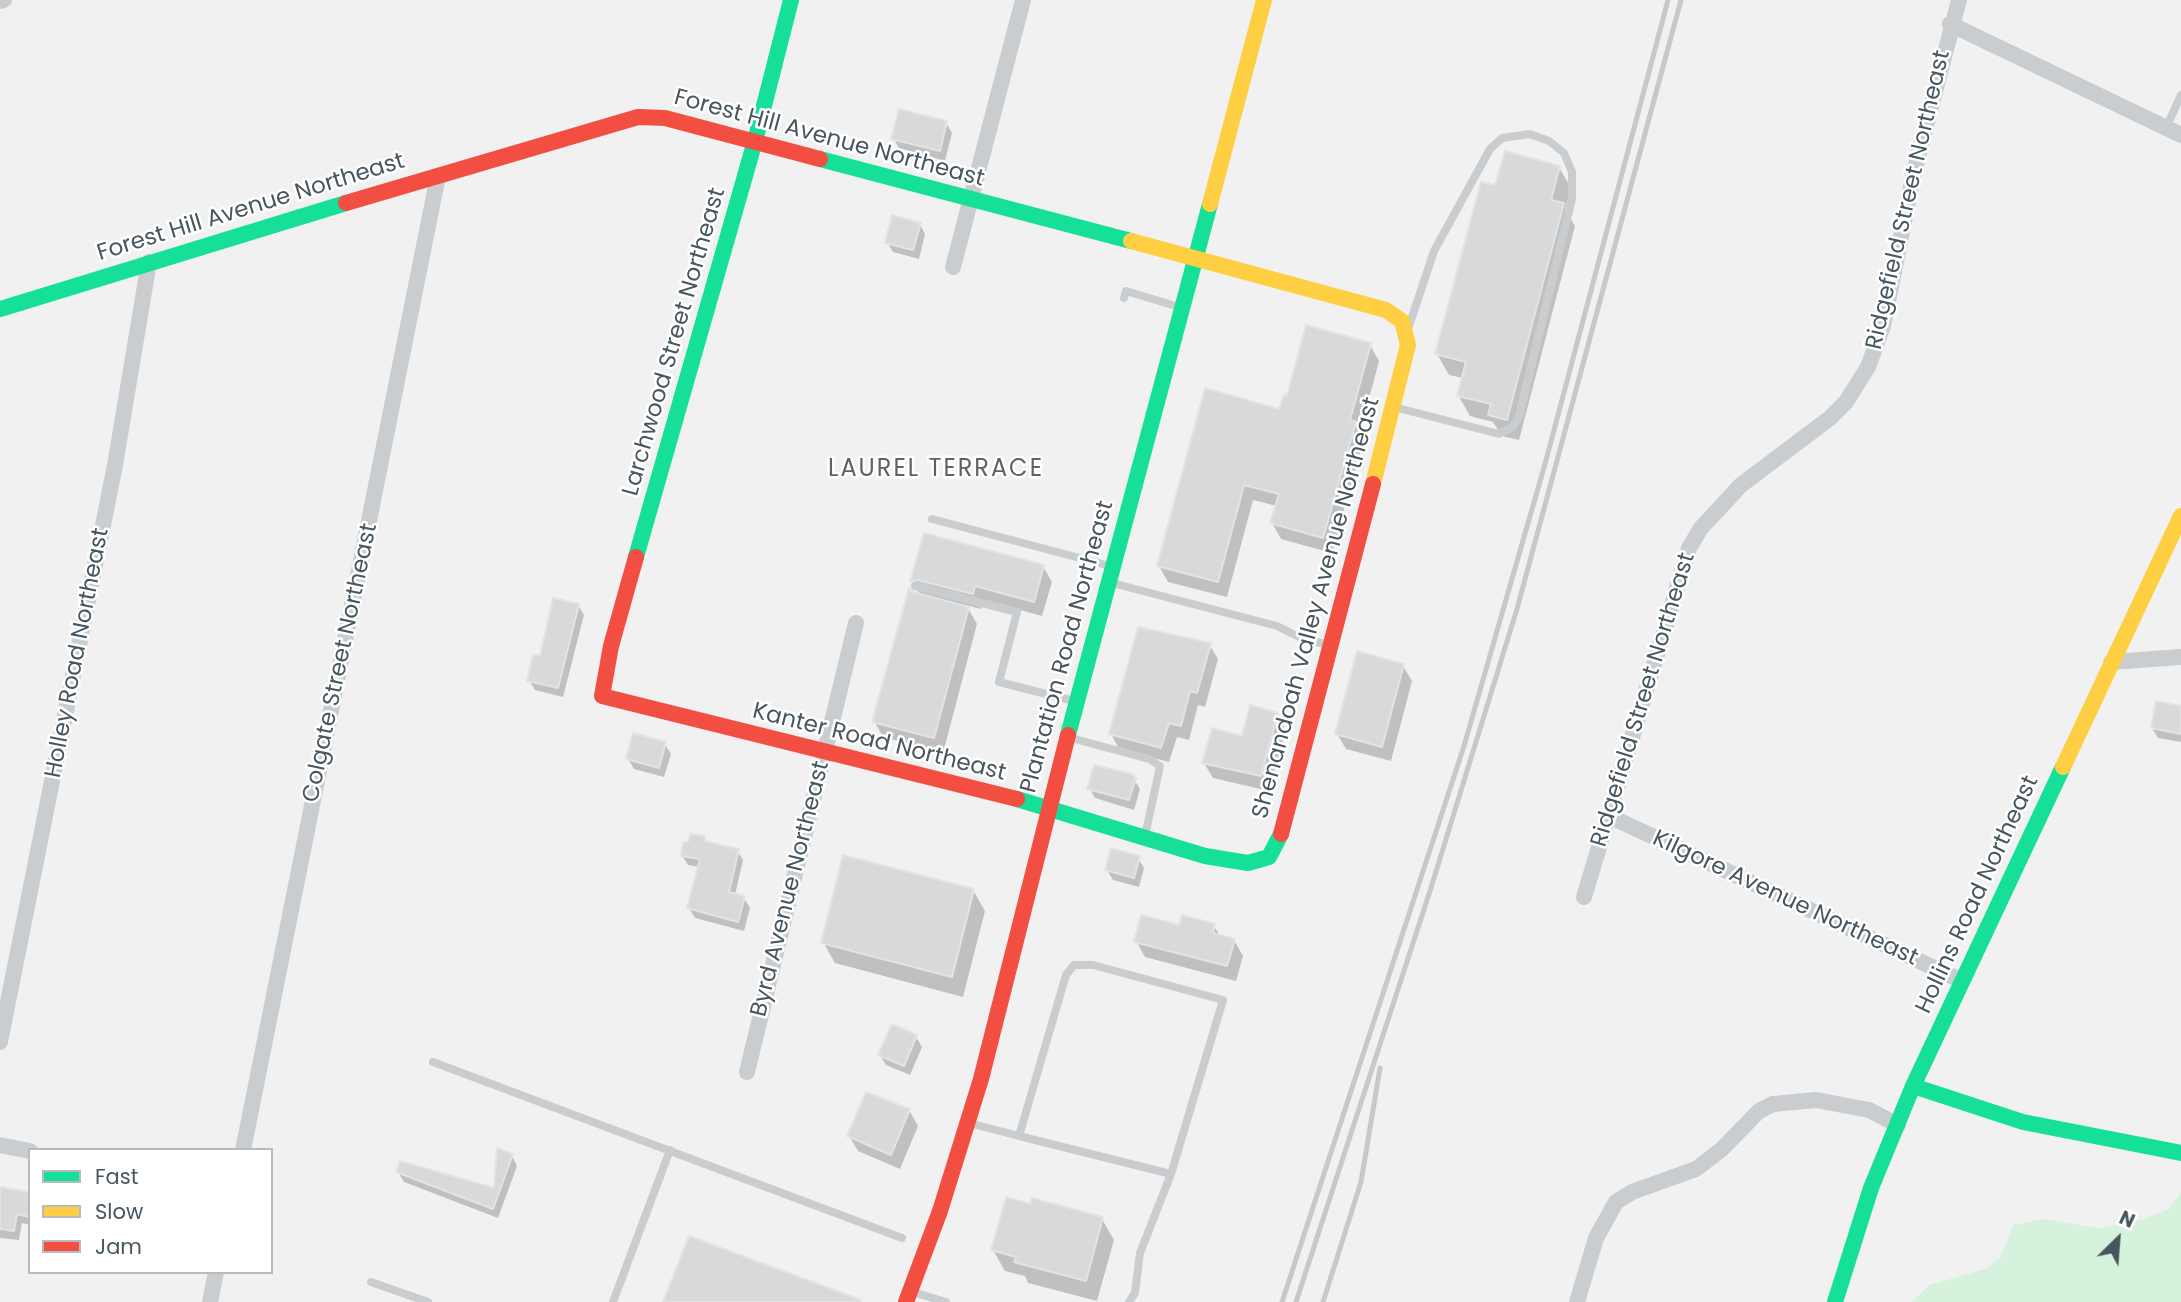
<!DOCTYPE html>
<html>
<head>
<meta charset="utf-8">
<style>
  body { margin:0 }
  #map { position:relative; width:2181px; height:1302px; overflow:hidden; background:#f2f1f1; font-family:Poppins,sans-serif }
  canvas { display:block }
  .legend { position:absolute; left:28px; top:1148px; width:245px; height:126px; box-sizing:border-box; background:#fff; border:2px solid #b5bbbf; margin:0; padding:9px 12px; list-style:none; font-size:21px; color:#47565f }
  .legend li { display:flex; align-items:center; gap:14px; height:35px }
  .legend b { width:35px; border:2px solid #b5bbbf }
  .north { position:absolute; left:2083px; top:1204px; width:70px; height:70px; -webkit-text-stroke:5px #fff; paint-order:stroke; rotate:25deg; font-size:19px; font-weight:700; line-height:28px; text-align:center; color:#47565f }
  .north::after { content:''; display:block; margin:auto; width:24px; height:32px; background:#47565f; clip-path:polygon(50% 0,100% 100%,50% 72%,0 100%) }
</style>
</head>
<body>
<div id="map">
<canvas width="2181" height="1302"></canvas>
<ul class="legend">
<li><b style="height:9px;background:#16e098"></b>Fast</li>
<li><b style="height:9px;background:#ffcf43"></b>Slow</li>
<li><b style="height:9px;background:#f24e42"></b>Jam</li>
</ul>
<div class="north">N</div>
</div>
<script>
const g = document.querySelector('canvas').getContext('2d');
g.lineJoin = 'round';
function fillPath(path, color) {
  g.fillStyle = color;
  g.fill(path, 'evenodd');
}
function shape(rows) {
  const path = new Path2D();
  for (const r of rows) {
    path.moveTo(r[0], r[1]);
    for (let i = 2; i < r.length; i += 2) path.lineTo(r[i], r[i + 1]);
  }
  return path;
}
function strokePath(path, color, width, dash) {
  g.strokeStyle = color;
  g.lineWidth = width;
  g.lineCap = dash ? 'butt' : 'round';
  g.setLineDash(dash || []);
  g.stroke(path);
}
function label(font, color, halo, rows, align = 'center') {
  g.font = font + ' Poppins,sans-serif';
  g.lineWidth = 5;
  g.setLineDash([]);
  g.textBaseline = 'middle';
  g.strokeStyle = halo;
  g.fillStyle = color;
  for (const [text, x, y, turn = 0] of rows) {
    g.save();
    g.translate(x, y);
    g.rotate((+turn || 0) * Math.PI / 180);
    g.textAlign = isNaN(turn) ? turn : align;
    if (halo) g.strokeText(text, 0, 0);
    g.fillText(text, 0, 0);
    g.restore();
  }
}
fillPath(shape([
  [2181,1193,2181,1302,1912,1302,1929,1285,1985,1269,2000,1258,2013,1225,2044,1219,2097,1228,2142,1220,2169,1209]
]), '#d5f2dd');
fillPath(shape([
  [946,123,952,133,945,161,899,148,893,138],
  [1559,167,1571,188,1565,209,1575,226,1519,440,1502,436,1493,422,1470,416,1458,395,1463,378,1449,375,1437,354,1496,187],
  [920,224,925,234,919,259,893,252,887,242],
  [1370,345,1379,361,1360,432,1364,439,1332,553,1281,539,1272,523,1277,506,1253,500,1227,597,1168,582,1159,566,1288,398],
  [925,535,1043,566,1052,582,1042,616,983,600,981,609,966,605,977,624,943,753,883,737,874,721,921,596,912,581],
  [578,605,584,615,563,697,535,690,529,680],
  [1209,644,1218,659,1205,707,1198,705,1189,740,1177,737,1169,762,1119,749,1111,734],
  [1403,666,1412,681,1391,761,1346,749,1337,734],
  [2181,707,2181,742,2158,738,2152,728],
  [1277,715,1286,730,1269,791,1213,778,1204,763],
  [665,744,671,754,664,777,634,769,628,759],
  [1134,779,1140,789,1134,810,1095,798,1089,788],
  [704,838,708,843,737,850,743,860,735,895,744,898,750,908,744,931,695,918,689,908,700,867,688,865,682,855],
  [1138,858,1144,868,1139,887,1113,880,1107,870],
  [973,890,985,911,963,997,835,963,823,942],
  [1214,926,1221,937,1234,940,1243,956,1236,981,1145,957,1136,941,1180,927],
  [916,1037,922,1047,910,1075,886,1065,880,1055],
  [909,1110,918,1126,900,1169,858,1151,849,1136],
  [512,1156,517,1166,498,1218,404,1182,398,1172,496,1190],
  [0,1189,30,1195,30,1225,22,1223,19,1240,0,1238],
  [1102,1219,1114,1240,1097,1301,1028,1283,1025,1276,1005,1271,993,1250]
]), '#0003');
const building = shape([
  [899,109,947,121,940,151,891,139,899,109],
  [1505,151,1560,166,1551,200,1564,203,1507,420,1488,415,1491,404,1457,396,1466,362,1435,354,1481,182,1495,185,1505,151],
  [892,215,921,223,913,250,885,243,892,215],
  [1306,325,1371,343,1350,420,1356,422,1323,538,1270,523,1279,494,1244,485,1218,582,1157,566,1205,388,1279,409,1284,395,1287,396,1306,325],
  [924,533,1044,565,1034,602,975,586,973,594,917,580,910,582,924,533],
  [909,588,913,592,969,607,934,738,872,722,909,588],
  [553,598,579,604,558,688,527,681,533,655,540,656,553,598],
  [1138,627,1211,643,1197,693,1190,691,1181,726,1169,723,1161,748,1109,734,1138,627],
  [1357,651,1404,664,1382,747,1335,734,1357,651],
  [2156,701,2181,706,2181,734,2151,728,2156,701],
  [1250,705,1278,713,1261,776,1202,763,1212,728,1242,736,1250,705],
  [633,733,666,742,659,768,626,759,633,733],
  [1094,765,1132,774,1136,778,1129,800,1087,789,1094,765],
  [690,834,705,836,704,841,739,849,729,892,745,896,738,922,687,908,700,859,681,856,683,842,688,842,690,834],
  [1111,848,1140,856,1134,878,1105,870,1111,848],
  [843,855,974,889,952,977,821,943,843,855],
  [1141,915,1179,925,1182,915,1215,924,1213,933,1235,939,1227,966,1134,942,1141,915],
  [892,1024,917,1035,904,1066,878,1055,892,1024],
  [866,1092,910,1109,891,1155,847,1136,866,1092],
  [497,1148,513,1154,493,1209,396,1172,400,1161,494,1188,497,1148],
  [0,1187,30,1192,30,1217,17,1214,14,1231,0,1229,0,1187],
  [1006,1197,1030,1204,1032,1198,1103,1217,1086,1281,1014,1262,1016,1257,991,1250,1006,1197],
  [689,1236,861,1300,861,1302,663,1302,689,1236]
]);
fillPath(building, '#d8d9da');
strokePath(building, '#e3e3e4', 2);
strokePath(shape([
  [2166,128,2181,95],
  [1124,298,1126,291,1179,307],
  [1394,407,1499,434,1513,427,1519,416,1572,199,1572,172,1564,153,1549,141,1530,134,1502,138,1490,149,1434,251,1409,326],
  [932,519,1110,566],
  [1112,583,1277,626,1305,640,1331,645],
  [915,586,1017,612,999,682,1074,701],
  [1071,738,1149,759,1160,766,1145,836],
  [433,1062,902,1238],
  [969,1123,1019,1136,1066,975,1074,965,1093,965,1223,1000,1171,1174,1019,1136],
  [371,1282,428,1302],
  [913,1292,946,1302],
  [613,1302,670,1150],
  [1129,1302,1135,1293,1140,1253,1171,1174]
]), '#cacdd0', 8);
strokePath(shape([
  [0,1,4,0],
  [1950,24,2181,135],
  [953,267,1023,0],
  [2111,662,2181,657],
  [1609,816,1962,981],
  [1584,897,1689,548,1701,528,1741,485,1830,418,1846,402,1868,367,1883,326,1914,172,1959,0],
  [0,1042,115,465,149,262],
  [747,1072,856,623],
  [0,1145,30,1151],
  [243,1150,438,176],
  [210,1302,216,1272],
  [1577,1302,1596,1238,1616,1202,1632,1192,1696,1169,1722,1149,1759,1111,1773,1104,1816,1100,1869,1110,1898,1125]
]), '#cacdd0', 16);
strokePath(shape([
  [820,159,1131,241],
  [0,309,346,203],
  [636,557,755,141,791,0],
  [1068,735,1210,204],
  [1017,799,1205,856,1248,863,1269,857,1281,834],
  [1913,1086,2023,1122,2181,1153],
  [1835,1302,1871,1188,1913,1086,2063,767]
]), '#16e098', 16);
strokePath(shape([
  [1210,204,1264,0],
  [1131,241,1386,310,1402,321,1408,345,1373,484],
  [2063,767,2181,516]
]), '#ffcf43', 16);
strokePath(shape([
  [346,203,638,117,665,118,820,159],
  [636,557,611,646,602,696,1017,799],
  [1281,834,1373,484],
  [906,1302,940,1211,981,1079,1068,735]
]), '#f24e42', 16);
strokePath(shape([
  [1282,1302,1464,746,1545,464,1668,0],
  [1296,1302,1430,891,1517,609,1681,0],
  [1323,1302,1361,1182,1380,1068]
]), '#c6c8ca', 5);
label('23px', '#47565f', '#fff', [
  ["Forest Hill Avenue Northeast",829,139,15],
  ["Ridgefield Street Northeast",1909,200,-77],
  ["Forest Hill Avenue Northeast",251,208,-17],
  ["Larchwood Street Northeast",675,342,-74],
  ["Shenandoah Valley Avenue Northeast",1317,608,-75],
  ["Plantation Road Northeast",1068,647,-75],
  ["Holley Road Northeast",78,653,-79],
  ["Colgate Street Northeast",341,663,-78],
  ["Ridgefield Street Northeast",1644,700,-73],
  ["Kanter Road Northeast",879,743,14],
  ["Byrd Avenue Northeast",791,889,-76],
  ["Hollins Road Northeast",1978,895,-65],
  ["Kilgore Avenue Northeast",1785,899,25]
]);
g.letterSpacing = '2px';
label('24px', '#5c6266', '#fff', [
  ["LAUREL TERRACE",936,470]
]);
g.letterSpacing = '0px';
</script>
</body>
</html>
